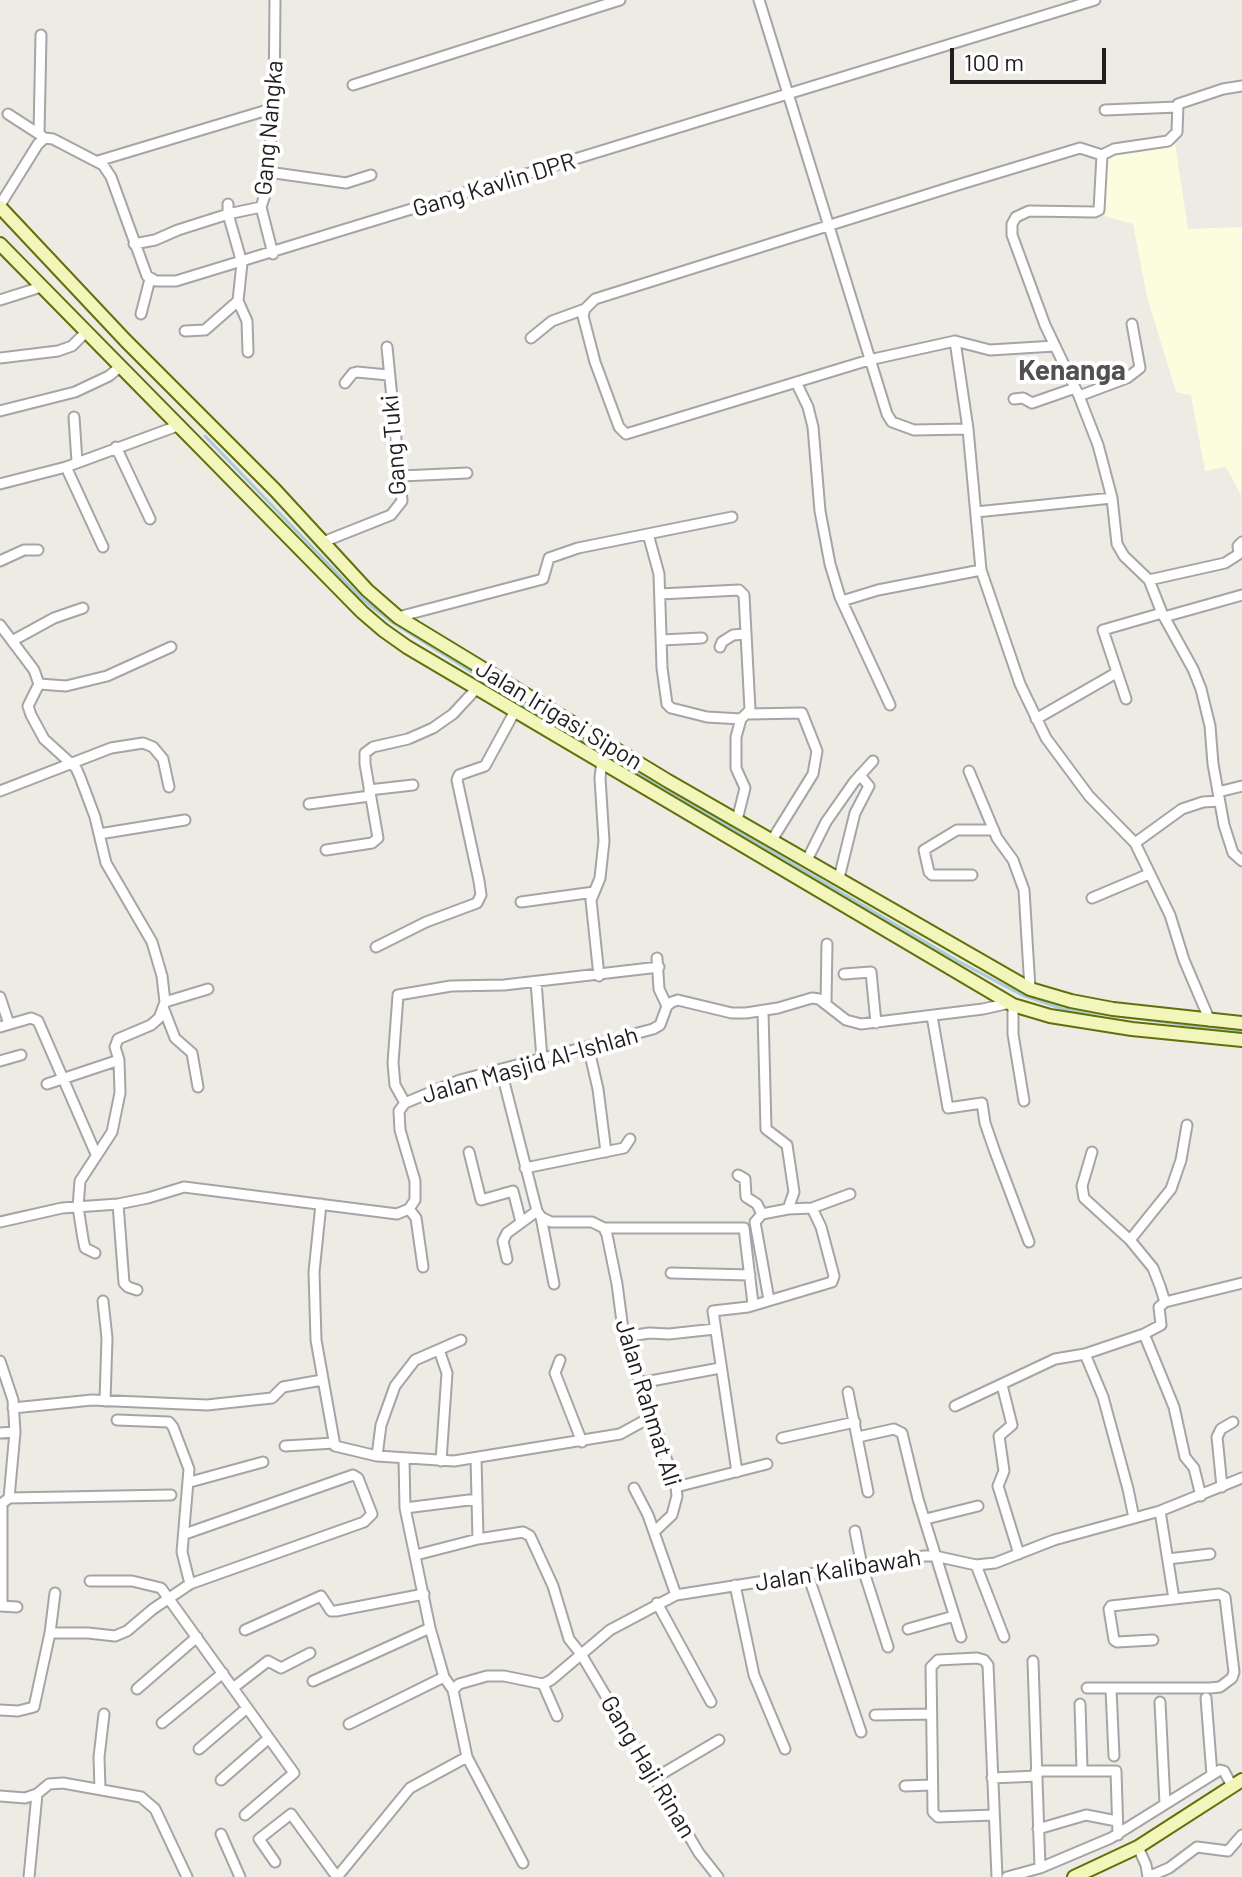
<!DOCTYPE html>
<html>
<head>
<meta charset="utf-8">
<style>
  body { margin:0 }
  #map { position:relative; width:1242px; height:1877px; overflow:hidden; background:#eeebe4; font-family:Barlow,sans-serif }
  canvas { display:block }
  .scale { position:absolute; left:950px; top:48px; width:156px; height:36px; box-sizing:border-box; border:4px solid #1e1e1e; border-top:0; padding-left:10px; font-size:24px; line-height:28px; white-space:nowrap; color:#1e1e1e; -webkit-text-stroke:6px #fff; paint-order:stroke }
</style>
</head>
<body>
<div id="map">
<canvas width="1242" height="1877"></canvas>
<div class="scale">100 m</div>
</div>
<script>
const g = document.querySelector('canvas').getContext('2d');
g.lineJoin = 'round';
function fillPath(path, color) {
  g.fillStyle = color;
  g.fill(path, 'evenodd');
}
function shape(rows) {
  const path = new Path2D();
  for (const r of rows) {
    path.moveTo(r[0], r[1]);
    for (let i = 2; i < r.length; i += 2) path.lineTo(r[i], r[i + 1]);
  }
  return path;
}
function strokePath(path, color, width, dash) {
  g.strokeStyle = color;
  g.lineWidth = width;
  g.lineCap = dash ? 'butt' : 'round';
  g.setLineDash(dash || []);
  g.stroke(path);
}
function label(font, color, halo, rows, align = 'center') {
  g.font = font + ' Barlow,sans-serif';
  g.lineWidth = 8;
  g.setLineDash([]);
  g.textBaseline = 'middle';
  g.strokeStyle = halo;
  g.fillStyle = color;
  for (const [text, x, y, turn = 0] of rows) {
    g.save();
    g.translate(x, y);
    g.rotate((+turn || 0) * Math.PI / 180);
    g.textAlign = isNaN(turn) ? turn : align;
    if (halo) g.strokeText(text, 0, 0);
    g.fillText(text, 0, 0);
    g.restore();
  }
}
fillPath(shape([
  [1175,144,1188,229,1242,227,1241,495,1226,467,1205,471,1191,395,1176,392,1147,297,1133,224,1105,216,1104,167,1107,155]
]), '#fcfdde');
strokePath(shape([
  [205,436,362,599,392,622,563,729,956,960,1022,995,1063,1009,1242,1032]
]), '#a7cdda', 3);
const street = shape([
  [759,0,887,414,892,422,914,430,968,429],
  [353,85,620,0],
  [1105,110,1177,107],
  [8,114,42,136],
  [39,134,41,35],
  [1102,155,1099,210,1095,212,1029,211,1016,217,1012,224,1012,235,1045,325,1079,396,1098,445,1112,498,1117,544,1124,556,1149,580,1162,613,1193,669,1201,689,1210,726,1213,764,1224,825,1233,853,1242,861],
  [98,161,274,108],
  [268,172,346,183,371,175],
  [0,205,38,144,45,138,53,139,103,165,111,177,147,276,156,281,176,281,1095,0],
  [134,244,155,240,178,230,222,216,228,214,228,204],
  [273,254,261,207,265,195,274,108,275,0],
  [0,300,41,287],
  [238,301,247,321,248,352],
  [585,309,583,316,595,362,619,427,626,434,869,360,955,341,990,350,1055,346],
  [141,314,150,279],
  [185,331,205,330,238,301,242,263,228,214,261,207],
  [531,338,552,321,585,309,595,299,961,184,1080,148,1102,155,1114,149,1168,141,1177,132,1178,104,1223,89,1242,86],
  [955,341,968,429,981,570,1020,684,1046,738,1089,796,1135,843,1170,915,1184,960,1210,1021],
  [0,358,58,351,72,346,86,332],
  [796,382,808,407,813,427,820,511,830,564,840,597,890,705],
  [345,383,353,373,357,372,388,375],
  [1079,396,1127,378,1140,368,1132,324],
  [1014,399,1023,398,1032,403,1075,388],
  [0,411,75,392,109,376,121,366],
  [74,417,77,462],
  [116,447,150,519],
  [66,467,103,547],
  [401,476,467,473],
  [0,484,66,467,180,425],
  [976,512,1112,498],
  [648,534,659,574,662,668,667,704,671,708,707,717,741,719],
  [323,542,391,515,402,501,387,347],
  [0,561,24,550,38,550],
  [1149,580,1225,563,1239,554,1238,546,1242,542],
  [660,594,739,590,744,595,750,710,741,719,736,737,736,768,745,788,737,820],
  [842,601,878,590,981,570],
  [398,617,543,579,549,558,578,548,732,517],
  [1164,617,1242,595],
  [0,625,34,670,39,684,28,706,31,715,44,739,76,768,80,777,95,817,106,863,152,942,162,976,165,1002,159,1018,151,1025,118,1039,115,1047,119,1060,120,1093,112,1132,80,1181,78,1207,83,1239,85,1248,95,1253],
  [662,640,702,638],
  [12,641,54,618,83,608],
  [720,647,722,642,733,635,745,634],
  [39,684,66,686,107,676,171,647],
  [1126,699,1103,630,1162,613],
  [748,714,802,713,817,751,813,774,772,840],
  [1036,719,1116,673],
  [969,771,997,838,1013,860,1024,890,1030,989],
  [369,790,413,785],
  [0,791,111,748,143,743,153,747,163,759,169,787],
  [1218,792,1242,786],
  [309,804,370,796],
  [99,834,185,820],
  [1135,843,1182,809,1203,802,1219,801],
  [326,850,372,843,378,838,365,764,365,753,373,747,408,739,433,728,453,714,477,688],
  [807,860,826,822,854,782,873,761],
  [972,875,932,875,929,872,924,850,957,830,994,830],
  [839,878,855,813,869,786,860,775],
  [1092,898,1149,874],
  [521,902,594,892],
  [376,947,426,922,477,903,481,895,479,881,457,780,459,775,485,766,515,711],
  [657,958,659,989,667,1006],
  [844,974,871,972,876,1023],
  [599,976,591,900,600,878,604,841,600,778,602,761],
  [536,982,542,1059],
  [0,997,9,1024],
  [165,1002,208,989],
  [826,1002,827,944],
  [1013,1005,1013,1034,1024,1101],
  [163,1007,175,1038,192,1053,198,1087],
  [763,1012,766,1129,787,1145,794,1192,788,1209,762,1214,755,1222,769,1300],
  [932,1016,948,1108,982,1103,985,1123,995,1152,1029,1242],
  [0,1027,31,1018,38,1021,95,1152],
  [588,1046,598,1089,606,1152],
  [0,1061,21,1055],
  [501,1070,537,1211,541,1217,551,1222,592,1222,604,1228,607,1235,617,1284,624,1337,676,1487,677,1496,672,1515,655,1531],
  [47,1084,119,1060],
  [405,1103,395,1085,393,1063,398,995,451,986,504,985,659,967],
  [469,1152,481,1200,513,1191,521,1222],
  [1092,1152,1082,1186,1084,1198,1130,1240,1153,1268,1160,1286,1165,1302,1159,1307,1161,1325,1144,1334,1174,1407,1185,1457,1194,1468,1201,1496],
  [525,1168,624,1148,630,1139],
  [738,1175,745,1179,746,1197,757,1204,762,1214],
  [118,1204,124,1283,128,1287,137,1290],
  [321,1204,314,1272,316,1340,335,1446,377,1456,381,1425,395,1386,415,1360,461,1340],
  [409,1209,416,1218,423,1267],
  [788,1209,812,1208,850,1194],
  [541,1217,554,1284],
  [0,1222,62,1208,118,1204,148,1198,184,1187,397,1214,409,1209,415,1200,415,1181,400,1130,399,1111,405,1103,460,1080,653,1029,660,1025,667,1006,672,1002,678,1000,732,1013,746,1013,778,1008,812,998,819,999,846,1020,861,1024,983,1009,1010,1003],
  [604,1228,744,1228,753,1304],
  [1130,1240,1171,1189,1181,1160,1187,1125],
  [507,1259,503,1241,507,1233,537,1211],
  [671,1273,750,1275],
  [103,1301,107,1338,105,1401],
  [1165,1302,1242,1283],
  [624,1337,649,1333,669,1334,715,1329],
  [439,1350,447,1373,441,1461],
  [1085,1354,1103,1397,1128,1489,1134,1518],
  [560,1360,555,1373,582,1442],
  [0,1361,13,1400,15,1432,9,1498,0,1505],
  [640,1383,720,1368],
  [1002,1385,1012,1425,999,1436,1004,1471,998,1486,1019,1554],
  [848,1392,868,1492],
  [955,1406,1055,1359,1085,1354,1144,1334],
  [13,1408,92,1400,207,1405,272,1398,283,1387,322,1380],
  [117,1420,169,1422,173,1427,189,1469,182,1552,190,1584],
  [0,1433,15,1432],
  [858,1437,894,1429,902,1433,918,1499,961,1637],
  [782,1438,855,1422],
  [285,1446,334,1443],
  [377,1456,454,1461,620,1434,651,1417],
  [476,1458,478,1539],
  [404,1459,405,1508,430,1628,444,1677,453,1690],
  [737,1472,713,1311,748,1307,832,1282,834,1276,821,1227,812,1208],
  [190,1482,263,1462],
  [676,1487,767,1464],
  [1222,1487,1217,1437,1221,1429,1233,1422],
  [634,1488,648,1515,676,1595],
  [9,1498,171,1495],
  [2,1505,2,1606],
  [405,1508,477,1499],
  [1160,1511,1174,1599],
  [926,1519,978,1506],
  [855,1531,862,1566,888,1647],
  [416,1555,478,1539,523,1532,530,1536,553,1586,569,1639,581,1654,699,1853,718,1877],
  [1168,1559,1210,1554],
  [976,1565,1004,1637],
  [808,1575,861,1732],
  [90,1581,132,1581,161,1588,294,1773,245,1815],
  [735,1585,754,1675,785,1749],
  [657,1603,711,1702],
  [0,1606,17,1607],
  [908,1629,954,1616],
  [245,1630,321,1596,331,1611,336,1611,424,1594],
  [50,1633,55,1593],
  [1033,1661,1040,1868],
  [313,1681,430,1628],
  [543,1684,557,1716],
  [233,1688,268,1661,281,1668,310,1653],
  [1087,1688,1210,1688,1220,1687,1232,1678,1234,1672,1225,1597,1219,1594,1111,1606,1109,1609,1114,1640,1117,1642,1153,1640],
  [137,1689,197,1637],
  [1111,1689,1114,1756],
  [1206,1698,1212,1775],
  [1160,1702,1165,1804],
  [1080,1704,1082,1770],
  [0,1710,18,1711,34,1707,50,1633,88,1633,115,1636,127,1631,153,1609,190,1584,364,1522,372,1514,358,1478,353,1475,185,1534],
  [875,1715,931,1714],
  [162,1723,223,1673],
  [349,1724,444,1677],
  [199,1749,247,1708],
  [467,1757,523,1863],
  [1036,1771,1116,1771,1118,1835],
  [655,1778,719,1740],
  [992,1778,1037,1776],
  [221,1780,269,1738],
  [905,1786,932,1785],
  [100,1789,99,1757,104,1714],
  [0,1796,25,1798,37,1794,49,1784,63,1783,141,1797,155,1809,187,1877],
  [994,1815,938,1817,933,1812,931,1667,938,1660,977,1658,984,1660,988,1665,997,1877],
  [1038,1829,1086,1815,1117,1821],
  [221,1834,240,1877],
  [1138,1847,1146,1865,1148,1877,1169,1868,1197,1847,1228,1851,1242,1835],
  [275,1862,259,1839,291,1814,337,1877,410,1788,467,1757,453,1690,459,1684,487,1676,504,1676,543,1684,551,1680,610,1630,676,1595,924,1556,935,1556,976,1565,995,1563,1054,1540,1160,1511,1242,1478],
  [29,1877,37,1794],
  [1007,1877,1040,1868,1111,1838,1220,1770,1224,1771,1232,1786]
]);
const secondary = shape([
  [0,207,126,341,275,490,367,590,398,617,668,781,1030,989,1071,1001,1113,1009,1242,1023],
  [0,244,362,612,383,630,407,647,1013,1005,1050,1016,1132,1029,1242,1040],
  [1074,1877,1138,1847,1242,1780]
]);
strokePath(street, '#a5a5a5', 13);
strokePath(secondary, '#62700a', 16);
strokePath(street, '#fff', 9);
strokePath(secondary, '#f2f6ba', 12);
label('24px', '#1e1e1e', '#fff', [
  ["Gang Nangka",269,128,-85],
  ["Gang Kavlin DPR",494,185,-17],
  ["Gang Tuki",394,445,-95],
  ["Jalan Irigasi Sipon",559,715,31],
  ["Jalan Masjid Al-Ishlah",530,1065,-16],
  ["Jalan Rahmat Ali",648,1403,73],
  ["Jalan Kalibawah",838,1570,-9],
  ["Gang Haji Rinan",648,1767,59]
]);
label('bold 28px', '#515151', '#fff', [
  ["Kenanga",1072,371]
]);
</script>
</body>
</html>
